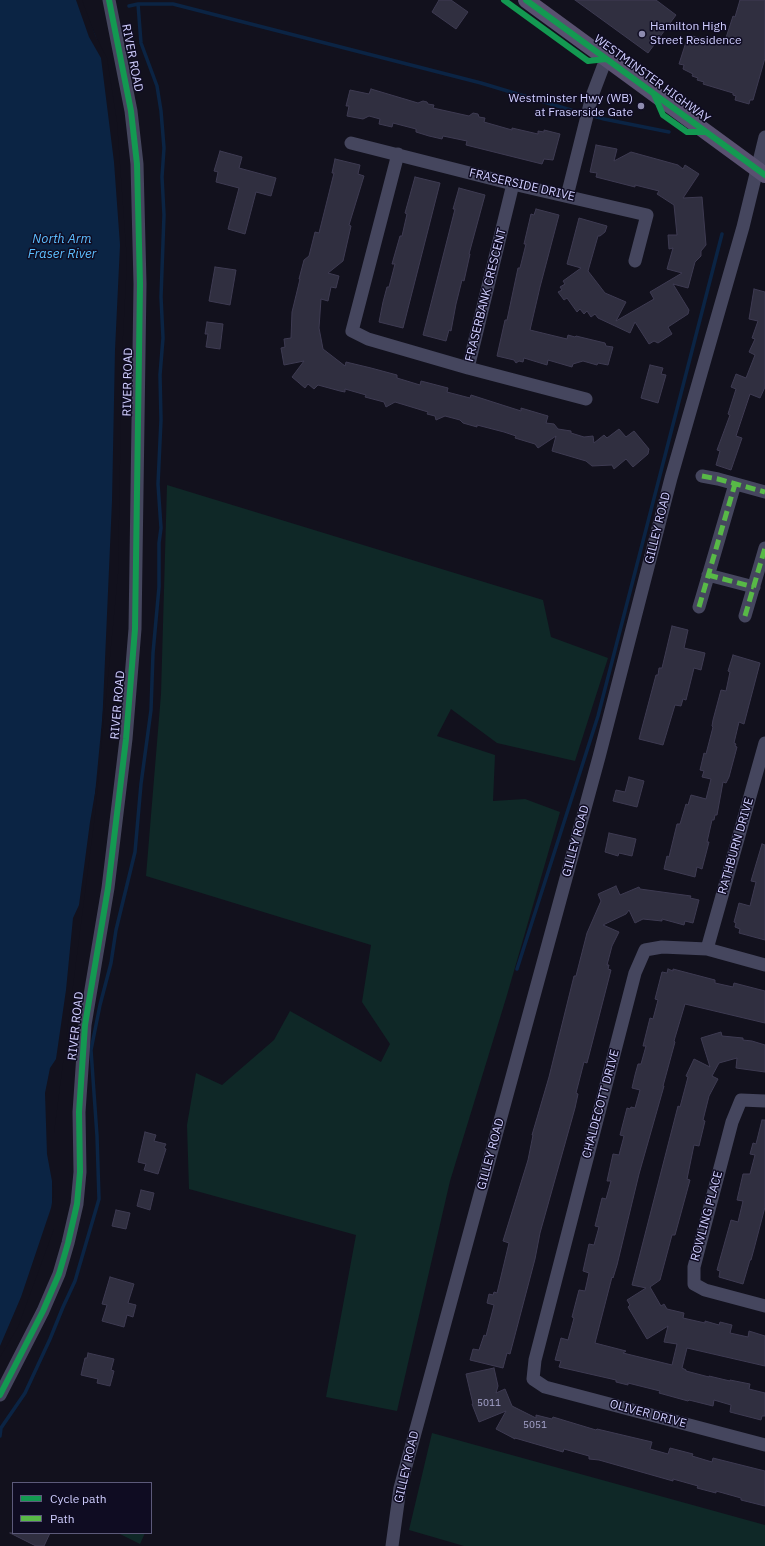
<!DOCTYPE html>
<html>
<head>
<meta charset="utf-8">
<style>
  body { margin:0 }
  #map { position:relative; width:765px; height:1546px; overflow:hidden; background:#12111d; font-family:"IBM Plex Sans",sans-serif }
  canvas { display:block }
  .legend { position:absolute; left:12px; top:1482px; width:140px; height:52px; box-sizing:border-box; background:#0f0c22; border:1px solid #5c5a7a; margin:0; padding:5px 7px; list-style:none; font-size:12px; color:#d0ceff }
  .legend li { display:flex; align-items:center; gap:8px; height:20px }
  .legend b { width:20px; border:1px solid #5c5a7a }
</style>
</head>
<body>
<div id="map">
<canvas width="765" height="1546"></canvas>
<ul class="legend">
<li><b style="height:5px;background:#139951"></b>Cycle path</li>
<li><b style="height:5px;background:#58b947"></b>Path</li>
</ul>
</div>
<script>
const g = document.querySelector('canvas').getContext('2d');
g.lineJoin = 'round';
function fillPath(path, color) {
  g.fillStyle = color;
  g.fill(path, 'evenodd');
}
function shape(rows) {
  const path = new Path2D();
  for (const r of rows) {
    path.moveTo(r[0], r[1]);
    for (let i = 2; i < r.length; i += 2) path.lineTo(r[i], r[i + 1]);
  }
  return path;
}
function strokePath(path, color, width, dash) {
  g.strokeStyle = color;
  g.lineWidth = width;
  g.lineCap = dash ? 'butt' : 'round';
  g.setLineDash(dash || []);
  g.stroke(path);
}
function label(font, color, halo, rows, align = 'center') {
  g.font = font + ' "IBM Plex Sans",sans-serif';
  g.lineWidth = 3;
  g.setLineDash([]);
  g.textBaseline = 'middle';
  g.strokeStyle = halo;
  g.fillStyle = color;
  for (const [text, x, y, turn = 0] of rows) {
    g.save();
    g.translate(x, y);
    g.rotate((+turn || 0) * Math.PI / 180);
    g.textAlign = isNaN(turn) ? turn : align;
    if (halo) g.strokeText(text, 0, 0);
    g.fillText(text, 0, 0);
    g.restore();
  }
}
fillPath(shape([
  [167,485,543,600,551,637,608,658,575,761,497,743,451,709,437,736,495,755,493,801,525,799,560,812,507,995,450,1181,397,1411,326,1397,356,1235,189,1189,187,1125,196,1073,222,1085,274,1040,290,1011,381,1062,390,1044,362,1002,371,945,146,876,161,694],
  [432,1433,765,1525,765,1546,464,1546,409,1530],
  [118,1533,145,1533,140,1544]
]), '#0f2827');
fillPath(shape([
  [0,0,80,0,105,58,125,261,120,355,116,574,93,815,52,1133,52,1229,0,1355]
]), '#0b2444');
fillPath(shape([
  [76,0,82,0,95,35,107,58,117,122,127,261,122,355,118,574,101,750,112,501,115,350,120,245,114,162,101,58,89,37],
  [100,764,95,815,54,1133,54,1229,18,1327,0,1357,0,1346,21,1297,51,1208,54,1192,47,1154,45,1093,50,1068,56,1059,66,990,73,918,79,905,90,822]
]), '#12111d');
strokePath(shape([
  [129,6,138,4,173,4,481,83,584,114],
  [590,115,604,119,669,132],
  [517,969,598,716,722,234],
  [0,1436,1,1428,25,1393,50,1339,63,1307,75,1281,99,1199,97,1136,91,1050,100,1005,111,963,116,930,135,852,141,784,151,710,153,653,159,587,159,543,161,528,158,484,161,420,160,375,163,338,161,297,164,215,162,177,164,148,161,111,157,86,141,43,138,4]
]), '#0b2444', 3.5);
const building = shape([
  [439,0,451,0,468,12,456,29,432,12,439,0],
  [575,0,656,0,676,15,648,53,575,0],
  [740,0,765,0,765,58,753,100,750,100,749,104,735,100,736,96,733,95,733,93,703,84,704,82,697,80,698,78,692,76,693,74,683,69,684,65,679,64,686,42,690,43,692,36,724,44,733,16,735,17,740,0],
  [371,89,418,103,423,101,427,102,428,104,434,105,433,108,469,116,473,113,478,114,479,117,485,118,484,122,512,130,512,128,538,134,538,131,544,132,544,130,560,134,553,160,544,159,542,164,466,145,467,141,443,136,442,139,429,136,416,132,416,129,393,123,392,127,379,124,380,119,369,116,363,119,347,116,349,106,346,106,350,90,369,94,371,89],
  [596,145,617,149,614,161,631,152,678,165,683,169,685,165,699,174,683,198,702,197,706,245,701,251,701,256,695,262,688,288,673,284,689,310,688,314,668,327,672,334,658,343,654,341,649,344,635,322,630,333,598,318,595,314,591,317,587,311,584,314,580,309,577,312,567,298,564,300,558,292,562,290,560,287,565,284,563,281,581,268,567,264,579,218,607,226,605,232,600,236,598,236,588,271,605,293,626,302,616,321,654,299,650,292,682,273,667,269,673,248,669,249,668,235,677,235,674,205,657,194,659,191,635,185,635,187,596,177,597,173,590,172,596,145],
  [220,151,242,157,239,168,276,178,271,196,256,192,245,234,228,229,239,188,216,182,218,172,214,171,220,151],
  [335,159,360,165,358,174,364,176,349,225,351,226,343,261,328,273,339,276,336,288,331,287,328,301,321,299,319,328,323,349,345,366,346,362,371,368,397,375,397,378,420,385,421,381,448,388,447,392,470,398,471,395,521,411,521,408,548,416,546,423,554,424,558,429,571,431,571,433,584,437,593,436,594,443,604,435,607,438,619,429,626,437,634,431,649,449,648,454,633,467,626,459,614,469,612,465,592,466,586,461,552,451,556,436,538,448,535,444,515,438,516,436,504,432,477,425,477,427,463,423,460,420,445,416,436,420,435,416,427,414,428,412,395,402,386,407,384,402,365,397,366,395,345,389,345,392,340,391,318,385,314,389,308,384,305,388,292,377,304,361,284,365,281,348,285,347,284,339,291,338,292,312,300,279,299,279,304,260,309,256,315,232,319,233,334,173,332,173,335,159],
  [415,177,440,183,403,328,379,322,383,302,387,287,389,287,395,264,392,264,400,236,402,236,407,214,405,213,415,177],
  [459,188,485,195,469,254,470,254,464,281,462,280,456,304,451,331,449,330,446,341,423,335,455,209,453,209,459,188],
  [536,209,559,215,540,287,530,330,567,339,568,335,575,337,576,336,605,343,606,346,613,347,608,365,598,363,597,365,583,361,573,364,572,367,548,360,547,365,524,358,523,362,519,361,516,363,514,360,497,356,505,320,507,320,518,268,520,268,526,244,524,244,531,214,534,215,536,209],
  [215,267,236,270,230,305,209,301,215,267],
  [754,289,765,292,765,387,760,398,750,394,736,436,742,438,731,470,716,465,720,451,717,450,730,415,728,414,736,389,731,387,736,374,746,378,755,355,749,352,755,339,752,338,758,321,749,319,754,289],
  [207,322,223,324,220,349,206,347,208,334,205,334,207,322],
  [650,365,663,368,661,374,666,375,658,403,641,398,650,365],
  [672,626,688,630,684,648,705,653,701,670,694,668,686,700,683,699,681,706,675,705,663,745,639,739,656,675,658,675,659,668,662,668,672,626],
  [733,655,760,663,744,724,739,722,734,743,736,744,735,746,737,747,729,777,726,783,723,782,717,815,715,815,714,820,712,820,707,842,709,842,702,869,697,867,695,877,664,869,667,856,669,857,677,824,680,824,686,804,688,805,691,795,706,799,711,779,702,777,704,771,700,770,704,753,706,754,713,727,712,726,713,720,721,690,726,691,730,672,728,671,733,655],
  [629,777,644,781,637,807,613,801,616,790,625,792,629,777],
  [609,833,636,839,632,856,619,853,618,856,605,852,609,833],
  [762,844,765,845,765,940,739,933,740,929,735,927,736,923,734,922,739,903,750,906,756,882,751,881,762,844],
  [616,886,620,895,639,887,640,889,691,896,690,898,699,900,693,923,685,921,684,925,662,919,662,921,643,919,635,923,629,910,626,914,603,925,619,932,612,946,607,965,609,965,608,969,611,970,587,1063,584,1062,576,1093,578,1094,575,1108,540,1233,535,1259,510,1354,507,1353,503,1368,470,1360,473,1349,479,1350,484,1335,486,1336,494,1305,487,1303,489,1294,493,1295,494,1292,497,1293,509,1243,503,1241,528,1160,533,1135,532,1135,549,1077,574,976,576,976,587,933,601,901,598,894,616,886],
  [668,969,673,971,673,969,715,980,715,983,733,987,734,983,765,991,765,1023,685,1004,674,1041,675,1042,663,1086,664,1086,639,1174,617,1265,613,1278,612,1277,595,1343,626,1351,623,1353,672,1365,677,1344,664,1342,668,1326,647,1339,628,1307,630,1305,627,1300,646,1288,632,1285,678,1106,680,1107,688,1077,686,1076,694,1059,710,1067,701,1038,721,1032,722,1036,743,1038,743,1040,752,1041,765,1045,765,1072,736,1068,737,1058,719,1063,712,1076,718,1079,709,1096,703,1120,705,1121,699,1146,694,1145,687,1179,690,1180,675,1235,672,1235,660,1280,650,1287,661,1306,664,1304,667,1309,684,1313,683,1318,705,1323,705,1321,719,1325,720,1322,732,1325,730,1333,748,1337,749,1331,765,1336,765,1366,687,1348,682,1368,686,1370,686,1371,709,1377,709,1376,730,1381,730,1380,750,1384,749,1389,765,1393,765,1416,762,1416,761,1420,730,1412,731,1405,714,1400,713,1406,689,1400,688,1401,659,1393,660,1391,628,1383,628,1385,616,1382,616,1380,559,1367,561,1361,555,1360,561,1338,568,1340,574,1318,572,1317,579,1290,585,1291,589,1273,583,1271,589,1244,594,1245,599,1227,595,1226,602,1198,606,1199,611,1181,607,1181,613,1154,619,1155,624,1136,620,1135,627,1108,630,1109,631,1107,635,1108,640,1090,632,1088,635,1075,638,1064,641,1064,646,1046,643,1046,650,1018,653,1019,658,1000,655,999,662,972,667,973,668,969],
  [762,1120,765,1120,765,1207,754,1249,751,1260,750,1260,743,1284,719,1277,720,1271,717,1270,731,1220,738,1222,743,1201,737,1200,743,1174,750,1174,755,1155,750,1154,753,1143,756,1144,762,1120],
  [145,1132,156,1135,154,1141,166,1144,164,1148,166,1149,158,1174,144,1170,146,1164,138,1162,145,1132],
  [141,1190,154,1193,150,1210,137,1206,141,1190],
  [116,1210,130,1213,126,1229,112,1226,116,1210],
  [110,1277,134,1284,128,1303,136,1305,133,1317,127,1315,124,1327,102,1321,107,1305,102,1304,110,1277],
  [88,1353,114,1359,111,1370,114,1371,110,1386,97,1383,98,1379,81,1375,85,1358,87,1358,88,1353],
  [494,1368,498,1386,496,1393,505,1389,512,1406,536,1418,536,1415,552,1419,553,1417,596,1430,597,1429,652,1442,650,1449,668,1454,670,1448,693,1454,692,1456,712,1462,713,1458,765,1471,765,1506,741,1500,741,1498,716,1491,716,1493,697,1488,698,1486,673,1479,673,1481,599,1460,589,1459,589,1456,564,1449,563,1452,515,1438,515,1439,496,1429,506,1411,479,1422,472,1404,473,1404,466,1374,494,1368],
  [10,1533,50,1533,44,1546,36,1546,10,1533]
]);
fillPath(building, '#302f40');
strokePath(building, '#3e3b52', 1);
strokePath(shape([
  [351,143,513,184,647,215,635,261],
  [398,154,352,331,368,339,468,368,513,184],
  [567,196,592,96,606,59],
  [468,368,586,399],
  [702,476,718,479,765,492],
  [708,575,754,587],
  [699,607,735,484],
  [745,616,765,548],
  [707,949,765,743],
  [765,965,707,949,662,947,645,950,635,973,535,1360,533,1379,545,1387,765,1445],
  [765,1101,741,1100,732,1122,694,1267,694,1284,705,1290,765,1306],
  [0,1395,43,1311,59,1274,68,1243,77,1204,80,1172,79,1112,85,1025,108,888,126,739,135,629,140,284,137,164,131,111,109,0],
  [392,1546,400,1488,599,757,671,478,743,227,765,137]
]), '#45465e', 13);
strokePath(shape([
  [526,0,765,175]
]), '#595170', 16);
strokePath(shape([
  [702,476,718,479,765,492],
  [708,575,754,587],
  [699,607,735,484],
  [745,616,765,548]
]), '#58b947', 5, [10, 5]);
strokePath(shape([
  [504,0,588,61,606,59],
  [526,0,765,175],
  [654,94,663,115,687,132,705,132],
  [0,1395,43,1311,59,1274,68,1243,77,1204,80,1172,79,1112,85,1025,108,888,126,739,135,629,140,284,137,164,131,111,109,0]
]), '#139951', 6);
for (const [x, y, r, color] of [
  [642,34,4,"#8e8cb0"],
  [641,106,4,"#8e8cb0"]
]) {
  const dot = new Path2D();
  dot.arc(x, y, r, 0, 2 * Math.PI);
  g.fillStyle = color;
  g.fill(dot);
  strokePath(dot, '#0f0c22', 1.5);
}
label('10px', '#a8a6cf', null, [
  ["5011",489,1403],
  ["5051",535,1425]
]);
label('12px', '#d0ceff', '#0f0c22', [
  ["Hamilton High",650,27],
  ["Street Residence",650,41],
  ["Westminster Hwy (WB)",633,99,"right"],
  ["at Fraserside Gate",633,113,"right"]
], 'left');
label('12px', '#d0ceff', '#0f0c22', [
  ["RIVER ROAD",132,58,79],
  ["WESTMINSTER HIGHWAY",652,79,36],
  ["FRASERSIDE DRIVE",522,185,13],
  ["FRASERBANK CRESCENT",486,295,-76],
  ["RIVER ROAD",128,382,-89],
  ["GILLEY ROAD",658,528,-76],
  ["RIVER ROAD",118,705,-85],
  ["GILLEY ROAD",576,841,-75],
  ["RATHBURN DRIVE",736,846,-74],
  ["RIVER ROAD",76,1026,-84],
  ["CHALDECOTT DRIVE",601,1104,-75],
  ["GILLEY ROAD",491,1154,-75],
  ["ROWLING PLACE",707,1216,-75],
  ["OLIVER DRIVE",648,1414,15],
  ["GILLEY ROAD",407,1467,-77]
]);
label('italic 13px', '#5cbeff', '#0f0c22', [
  ["North Arm",62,239],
  ["Fraser River",62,254]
]);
</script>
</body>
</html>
